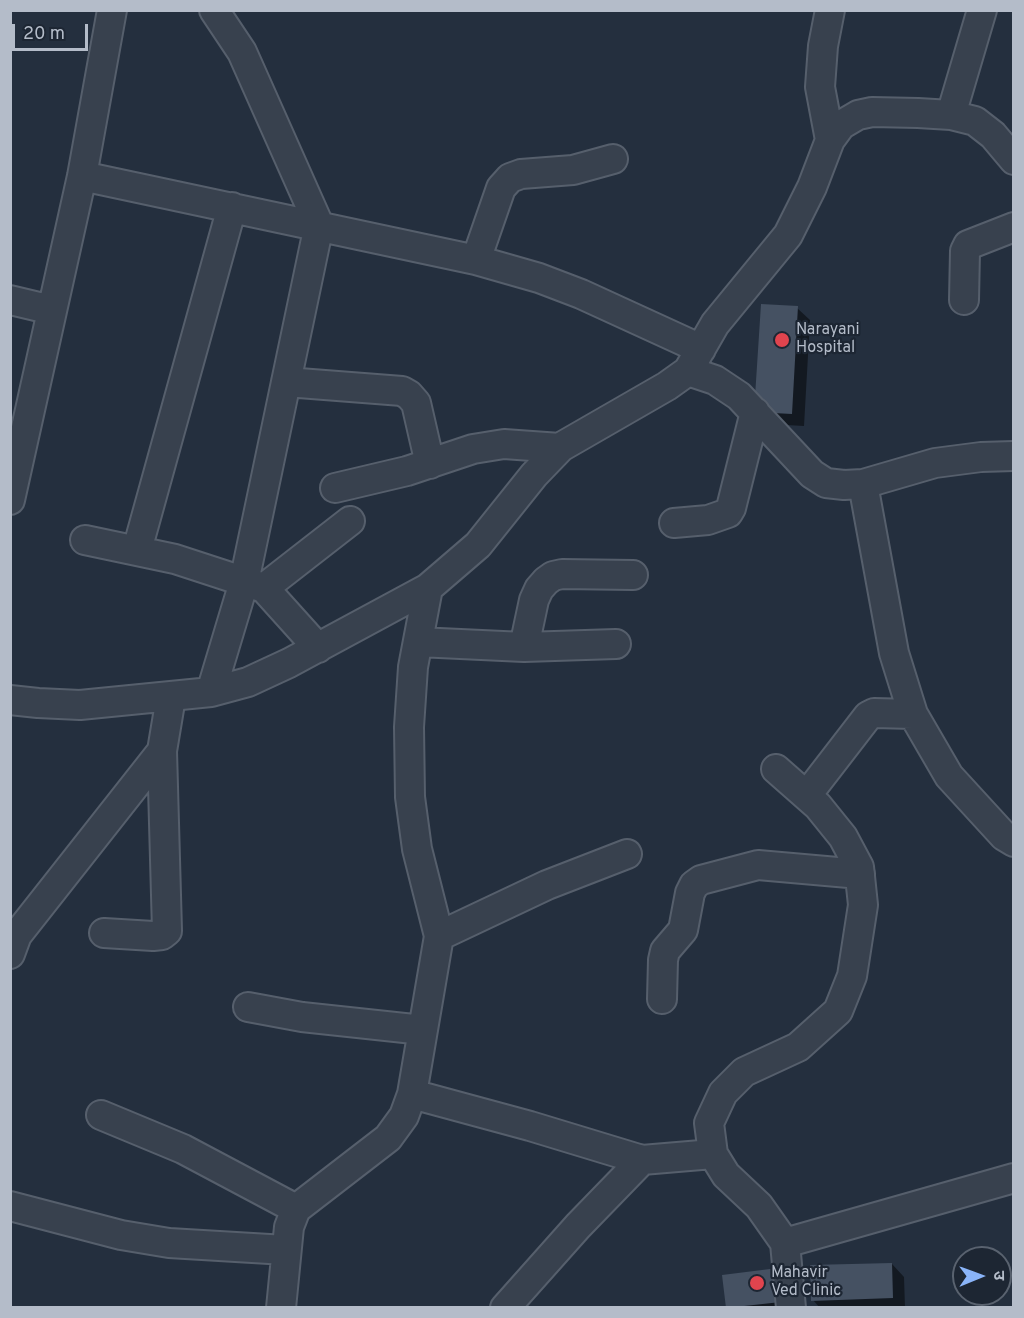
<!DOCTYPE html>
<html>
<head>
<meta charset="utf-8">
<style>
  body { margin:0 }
  #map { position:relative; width:1024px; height:1318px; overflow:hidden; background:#242f3e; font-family:Overpass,"Noto Sans Devanagari",sans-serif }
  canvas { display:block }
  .frame { position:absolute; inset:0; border:12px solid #b4bcc9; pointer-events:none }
  .north { position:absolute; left:952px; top:1246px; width:60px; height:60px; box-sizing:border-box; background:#1d2633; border:2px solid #59626f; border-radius:50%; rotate:89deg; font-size:16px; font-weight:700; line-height:24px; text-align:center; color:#b4bcc9 }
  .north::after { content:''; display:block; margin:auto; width:21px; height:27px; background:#8ab4f8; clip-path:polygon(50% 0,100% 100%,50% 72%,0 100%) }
  .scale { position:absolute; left:12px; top:24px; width:76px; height:27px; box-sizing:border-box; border:3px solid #b4bcc9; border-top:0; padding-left:8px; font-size:18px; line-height:21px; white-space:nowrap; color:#b4bcc9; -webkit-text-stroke:4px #1d2633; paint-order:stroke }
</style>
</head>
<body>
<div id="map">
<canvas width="1024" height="1318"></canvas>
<div class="frame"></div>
<div class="north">उ</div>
<div class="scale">20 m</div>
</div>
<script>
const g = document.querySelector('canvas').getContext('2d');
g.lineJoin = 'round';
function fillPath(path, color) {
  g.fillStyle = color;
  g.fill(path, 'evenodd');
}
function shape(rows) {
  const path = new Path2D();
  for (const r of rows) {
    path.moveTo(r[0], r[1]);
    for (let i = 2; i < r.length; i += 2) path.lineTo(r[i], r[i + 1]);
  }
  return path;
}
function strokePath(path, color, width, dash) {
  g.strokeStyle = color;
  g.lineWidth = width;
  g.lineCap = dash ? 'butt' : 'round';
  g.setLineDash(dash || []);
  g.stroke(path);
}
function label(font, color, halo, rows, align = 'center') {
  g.font = font + ' Overpass,sans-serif';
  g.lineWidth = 4.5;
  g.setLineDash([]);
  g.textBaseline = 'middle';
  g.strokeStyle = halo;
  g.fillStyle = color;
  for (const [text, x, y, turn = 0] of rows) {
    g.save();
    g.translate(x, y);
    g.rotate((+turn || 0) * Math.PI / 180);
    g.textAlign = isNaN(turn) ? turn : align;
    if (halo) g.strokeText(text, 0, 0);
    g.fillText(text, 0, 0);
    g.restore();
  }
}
fillPath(shape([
  [797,308,810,320,804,426,768,424],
  [892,1264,904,1277,905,1308,820,1308,813,1300],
  [785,1269,797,1308,728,1308]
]), '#0007');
fillPath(shape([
  [761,304,798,306,792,414,754,412],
  [892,1263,893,1298,811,1301,810,1265],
  [786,1267,790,1301,726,1308,722,1275]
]), '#455162');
const minor = shape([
  [951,115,982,10],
  [830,140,820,87,823,46,830,10],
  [82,176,476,260,539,278,581,294,701,349],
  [476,260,501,188,510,178,521,174,573,170,613,159],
  [10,300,52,310],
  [964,300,965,251,968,245,1014,227],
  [688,371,715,380,739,396,812,474,826,483,844,485,863,484,935,463,981,457,1014,456],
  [286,382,402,391,409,395,416,403,430,464],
  [863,484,894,653,913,714,949,776,1004,836,1014,842],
  [335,488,407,471,473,449,504,444,560,448],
  [10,500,82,176,112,10],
  [674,523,708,520,728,513,731,508,755,412],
  [85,540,175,559,264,588,318,648],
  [137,550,232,207],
  [264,588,350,521],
  [418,642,524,647,616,644],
  [524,647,534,600,539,589,546,581,553,576,562,574,633,575],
  [211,692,244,582,319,225,242,52,214,10],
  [10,700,38,703,80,705,211,692,248,682,289,663,428,588,478,545,534,475,561,447,667,386,688,371,715,324,788,235,812,187,830,140,841,125,858,115,872,112,918,113,951,115,975,121,993,135,1014,160],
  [776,769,818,806,843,837,859,867,863,905,852,976,838,1011,798,1047,744,1072,723,1093,709,1123,713,1154,726,1175,759,1206,785,1243,791,1308],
  [807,795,868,716,874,713,913,714],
  [104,933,153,936,162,935,167,931,162,751],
  [439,936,547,885,627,854],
  [10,954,17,935,162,751,171,697],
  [662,999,663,960,665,951,683,930,690,893,694,885,701,880,758,865,860,874],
  [248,1007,302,1017,423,1030],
  [412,1094,530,1126,642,1160],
  [101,1115,183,1149,296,1209],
  [10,1206,121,1235,169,1243,286,1250],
  [785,1243,1014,1178],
  [281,1308,289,1227,296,1209,388,1138,404,1116,412,1094,439,936,417,849,410,797,409,727,413,667,428,588],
  [505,1308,578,1226,642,1160,713,1154]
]);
strokePath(minor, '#565f6c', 32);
strokePath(minor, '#38414e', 28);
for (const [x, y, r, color] of [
  [782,340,8,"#e0444e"],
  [757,1283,8,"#e0444e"]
]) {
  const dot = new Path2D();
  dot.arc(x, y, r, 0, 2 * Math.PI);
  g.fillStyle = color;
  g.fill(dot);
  strokePath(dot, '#1d2633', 2);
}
label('16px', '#b4bcc9', '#1d2633', [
  ["Narayani",796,331],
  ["Hospital",796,349],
  ["Mahavir",771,1274],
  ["Ved Clinic",771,1292]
], 'left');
</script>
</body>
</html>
